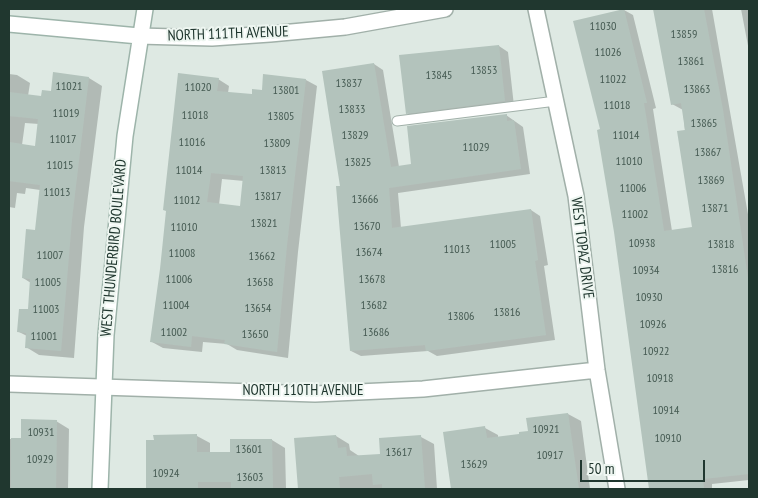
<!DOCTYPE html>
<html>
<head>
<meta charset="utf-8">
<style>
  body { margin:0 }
  #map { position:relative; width:758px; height:498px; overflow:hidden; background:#dee9e3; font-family:"PT Sans Narrow",sans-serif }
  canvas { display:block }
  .frame { position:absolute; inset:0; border:10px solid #20372f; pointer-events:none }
  .scale { position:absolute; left:580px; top:460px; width:125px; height:22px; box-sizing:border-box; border:2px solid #20372f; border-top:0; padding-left:6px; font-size:15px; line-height:18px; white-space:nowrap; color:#20372f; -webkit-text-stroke:4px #eef6f1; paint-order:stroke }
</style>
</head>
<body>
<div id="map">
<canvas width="758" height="498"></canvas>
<div class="frame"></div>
<div class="scale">50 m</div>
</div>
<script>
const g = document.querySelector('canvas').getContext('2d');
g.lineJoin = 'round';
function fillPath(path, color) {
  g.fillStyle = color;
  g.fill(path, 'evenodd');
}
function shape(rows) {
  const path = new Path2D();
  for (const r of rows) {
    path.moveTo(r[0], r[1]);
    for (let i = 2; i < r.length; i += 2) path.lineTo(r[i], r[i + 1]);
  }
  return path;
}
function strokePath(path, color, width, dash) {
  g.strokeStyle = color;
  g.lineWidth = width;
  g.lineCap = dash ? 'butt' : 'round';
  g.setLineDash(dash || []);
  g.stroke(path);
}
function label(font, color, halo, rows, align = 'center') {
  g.font = font + ' "PT Sans Narrow",sans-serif';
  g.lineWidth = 4;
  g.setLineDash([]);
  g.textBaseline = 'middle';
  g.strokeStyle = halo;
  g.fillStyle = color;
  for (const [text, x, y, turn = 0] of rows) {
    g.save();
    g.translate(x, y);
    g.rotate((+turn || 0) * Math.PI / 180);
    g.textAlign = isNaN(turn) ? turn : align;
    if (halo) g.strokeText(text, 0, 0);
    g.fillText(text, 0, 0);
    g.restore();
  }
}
fillPath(shape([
  [654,9,712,9,749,220,749,480,712,484,712,489,650,489,602,130,624,10,633,15,656,108,653,109,672,231,694,228,683,110,672,104],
  [741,9,749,9,749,51],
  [499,46,508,52,514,106,416,118,407,113],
  [374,64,383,70,399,167,412,165,506,115,523,127,530,174,398,193,401,228,531,210,540,216,548,265,544,266,555,340,437,356,428,351,361,356,351,351,341,187],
  [9,74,17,75,30,83,28,96,42,98,89,78,102,86,84,227,74,358,39,355,26,347,27,336,19,332,29,311,31,283,23,278,36,231,40,190,26,188,25,194,17,193,15,208,9,207],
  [25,123,39,124,36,147,22,145],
  [218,79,229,86,228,93,253,96,306,80,317,86,298,252,288,358,237,350,227,344,203,342,202,352,163,348,152,342],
  [222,179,244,181,241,208,219,205],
  [568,414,581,421,590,489,452,489,444,433,485,428,498,435,498,438,520,435],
  [56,421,69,429,68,489,9,489,9,439,22,439],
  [197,436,210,443,210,453,232,454,231,441,272,440,285,448,286,489,147,489,147,441],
  [336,436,349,444,350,450,359,456,381,455,380,439,421,437,434,444,437,489,299,489,295,439]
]), '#0003');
fillPath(shape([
  [624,9,647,103,644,103,664,231,692,227,677,131,685,130,681,103,671,105,653,9,704,9,723,110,749,285,749,474,703,479,704,489,649,489,614,232,597,130,600,129,573,21],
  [499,45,505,101,406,114,399,55],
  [374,63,391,167,411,164,407,126,507,114,507,121,514,120,521,169,389,188,392,228,531,209,538,260,535,261,546,335,426,351,425,345,350,351,336,186,340,186,322,71],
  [53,72,89,77,72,219,61,351,25,348,26,333,17,332,19,309,28,309,30,279,22,278,26,229,35,230,40,185,9,181,9,142,35,146,38,119,9,116,9,92,41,96,42,90,51,91],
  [178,73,219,78,217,91,252,94,252,89,262,90,263,74,306,79,287,245,277,352,224,344,225,340,192,336,191,347,150,342,160,269,166,211,163,210],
  [211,173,243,176,240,206,207,202],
  [568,413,579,489,451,489,443,432,485,426,487,438,519,434,519,432,528,431,526,418],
  [21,419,57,420,56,489,11,489,11,438,21,438],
  [197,434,197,452,230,452,230,439,272,439,273,489,231,489,231,482,198,482,198,489,146,489,146,440,154,440,153,435],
  [336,435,338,448,346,447,347,456,380,454,379,438,421,435,425,489,382,489,382,484,373,485,372,474,339,477,340,489,298,489,294,438]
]), '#b3c3bc');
const lane = shape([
  [397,121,556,101]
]);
const street = shape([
  [536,9,576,196,597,370,617,489],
  [139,36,212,38,270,34,345,27,445,9],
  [9,384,315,394,423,389,597,370]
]);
const secondary = shape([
  [9,24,139,36],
  [100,489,106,335,125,136,145,9]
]);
strokePath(lane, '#a1b0a9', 11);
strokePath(street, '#a1b0a9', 18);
strokePath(secondary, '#9db4aa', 18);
strokePath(lane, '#fff', 9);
strokePath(street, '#fff', 15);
strokePath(secondary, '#fff', 15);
label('12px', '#455a52', null, [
  ["11030",603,27],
  ["13859",684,35],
  ["11026",608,53],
  ["13861",691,62],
  ["13853",484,71],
  ["13845",439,76],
  ["11022",613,80],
  ["13837",349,84],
  ["11021",69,87],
  ["11020",198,88],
  ["13863",697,90],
  ["13801",286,91],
  ["11018",617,106],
  ["13833",352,110],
  ["11019",66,114],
  ["11018",195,116],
  ["13805",281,117],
  ["13865",704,124],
  ["13829",355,136],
  ["11014",626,136],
  ["11017",63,140],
  ["11016",192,143],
  ["13809",277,144],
  ["11029",476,148],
  ["13867",708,153],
  ["11010",629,162],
  ["13825",358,163],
  ["11015",60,166],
  ["11014",189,171],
  ["13813",273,171],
  ["13869",711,181],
  ["11006",633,189],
  ["11013",57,193],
  ["13817",268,197],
  ["13666",365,200],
  ["11012",187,201],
  ["13871",715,209],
  ["11002",635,215],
  ["13821",264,224],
  ["13670",367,227],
  ["11010",184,228],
  ["10938",642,244],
  ["11005",503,245],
  ["13818",721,245],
  ["11013",457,250],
  ["13674",369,253],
  ["11008",182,254],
  ["11007",50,256],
  ["13662",262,257],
  ["13816",725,270],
  ["10934",646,271],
  ["11006",179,280],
  ["13678",372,280],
  ["11005",48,283],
  ["13658",260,283],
  ["10930",649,298],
  ["11004",176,306],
  ["13682",374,306],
  ["13654",258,309],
  ["11003",46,310],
  ["13816",507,313],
  ["13806",461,317],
  ["10926",653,325],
  ["11002",174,333],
  ["13686",376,333],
  ["13650",255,335],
  ["11001",44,337],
  ["10922",656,352],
  ["10918",660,379],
  ["10914",666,411],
  ["10921",546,430],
  ["10931",41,433],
  ["10910",668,439],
  ["13601",249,450],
  ["13617",399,453],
  ["10917",550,456],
  ["10929",40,460],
  ["13629",474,465],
  ["10924",166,474],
  ["13603",250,478]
]);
label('15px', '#20372f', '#eef6f1', [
  ["NORTH 111TH AVENUE",228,34,-2],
  ["WEST THUNDERBIRD BOULEVARD",114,248,-85],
  ["WEST TOPAZ DRIVE",582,248,83],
  ["NORTH 110TH AVENUE",303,391]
]);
</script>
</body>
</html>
